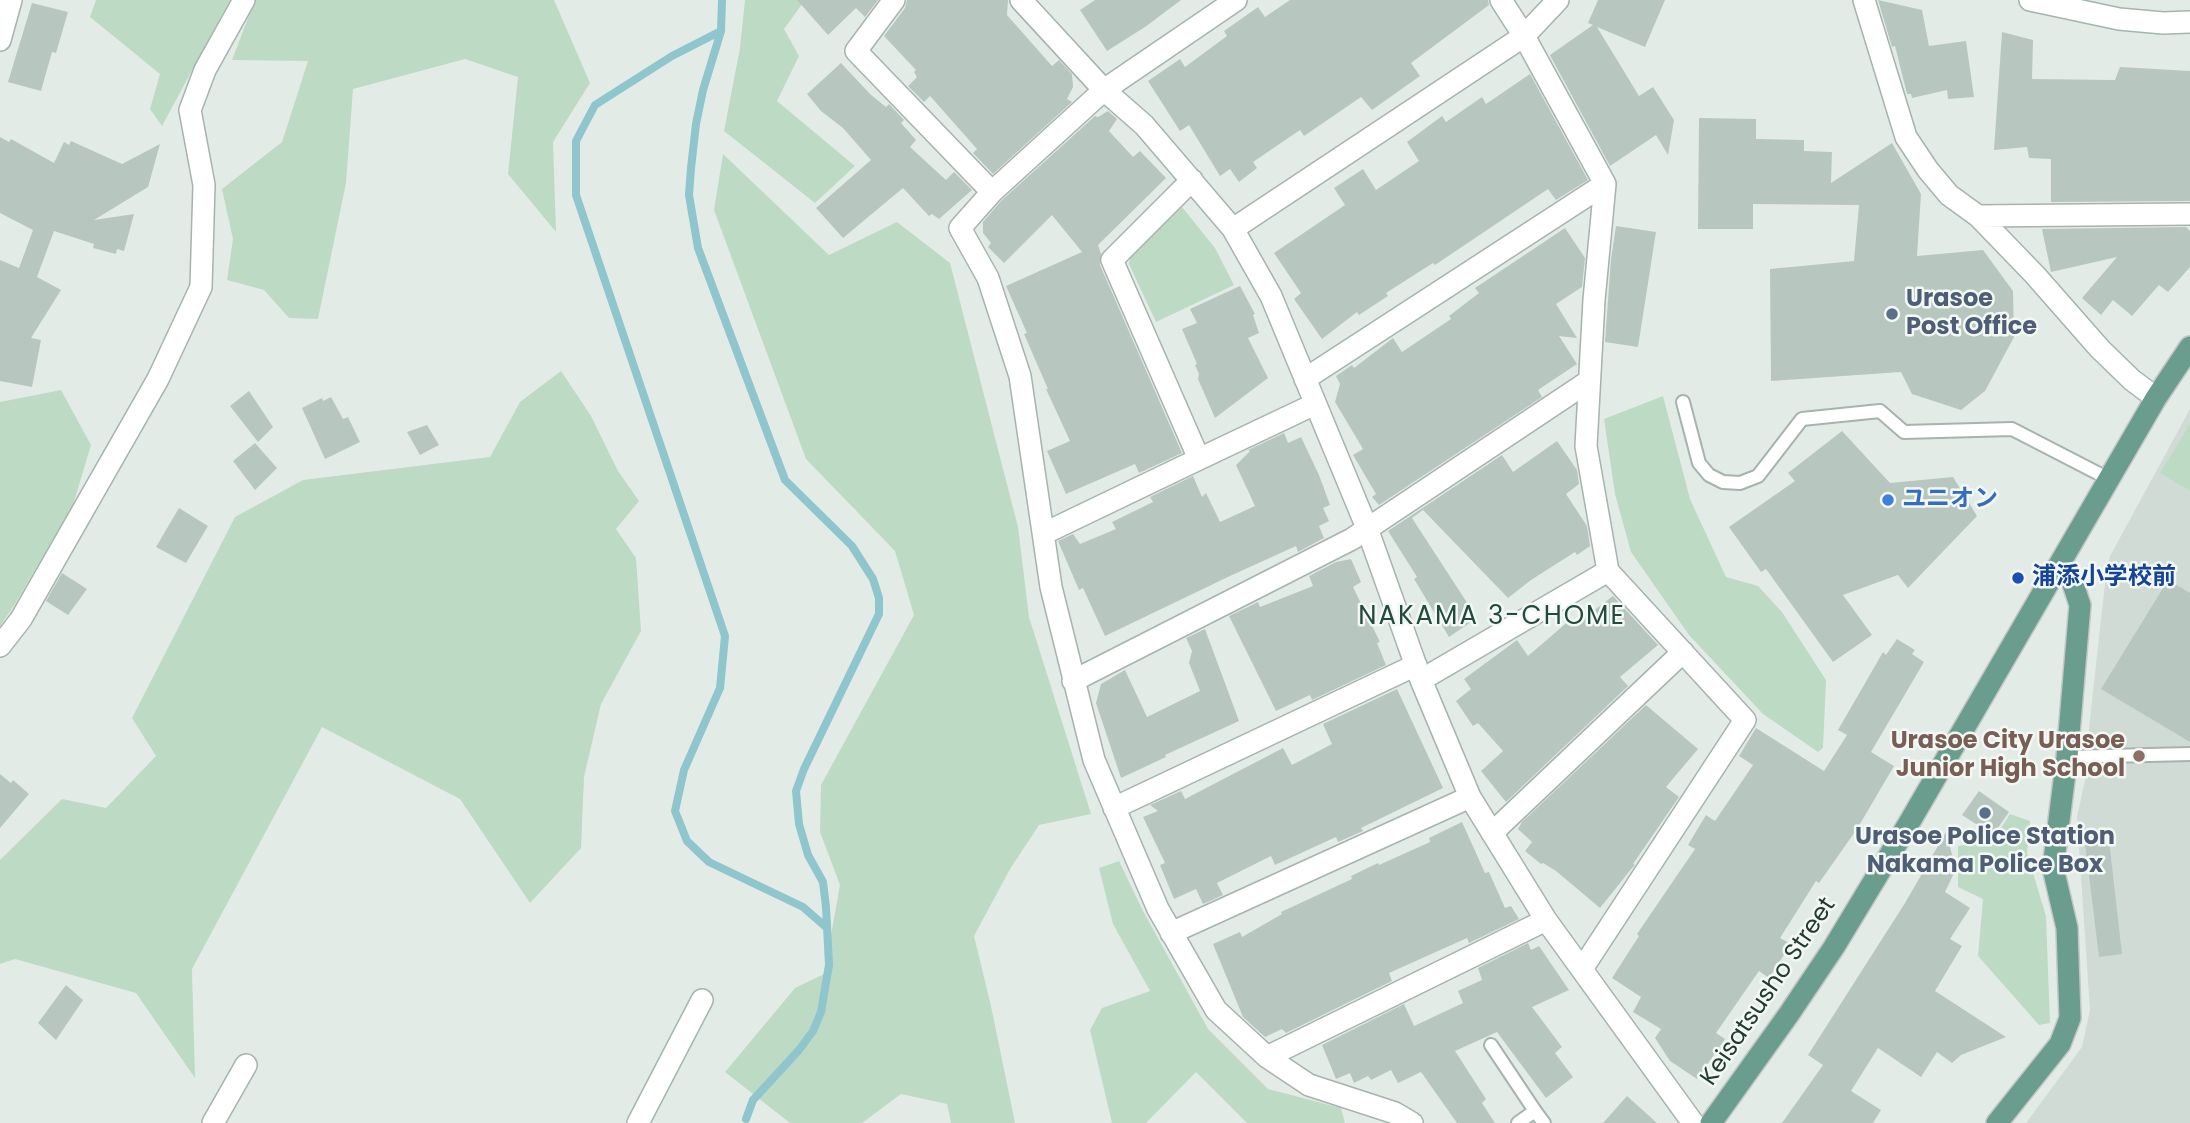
<!DOCTYPE html>
<html>
<head>
<meta charset="utf-8">
<style>
  body { margin:0 }
  canvas { display:block; background:#e3ebe7 }
</style>
</head>
<body>
<canvas width="2190" height="1123"></canvas>
<script>
const g = document.querySelector('canvas').getContext('2d');
g.lineJoin = 'round';
function fillPath(path, color) {
  g.fillStyle = color;
  g.fill(path, 'evenodd');
}
function shape(rows) {
  const path = new Path2D();
  for (const r of rows) {
    path.moveTo(r[0], r[1]);
    for (let i = 2; i < r.length; i += 2) path.lineTo(r[i], r[i + 1]);
  }
  return path;
}
function strokePath(path, color, width, dash) {
  g.strokeStyle = color;
  g.lineWidth = width;
  g.lineCap = dash ? 'butt' : 'round';
  g.setLineDash(dash || []);
  g.stroke(path);
}
function label(font, color, halo, rows, align = 'center') {
  g.font = font + ' Poppins,"Noto Sans JP",sans-serif';
  g.lineWidth = 5;
  g.setLineDash([]);
  g.textBaseline = 'middle';
  g.strokeStyle = halo;
  g.fillStyle = color;
  for (const [text, x, y, turn = 0] of rows) {
    g.save();
    g.translate(x, y);
    g.rotate((+turn || 0) * Math.PI / 180);
    g.textAlign = isNaN(turn) ? turn : align;
    if (halo) g.strokeText(text, 0, 0);
    g.fillText(text, 0, 0);
    g.restore();
  }
}
fillPath(shape([
  [2190,409,2190,1123,2026,1123,2082,1047,2090,1010,2077,817,2087,771,2089,728,2106,574,2110,556]
]), '#d1dbd6');
fillPath(shape([
  [96,0,230,0,162,126,150,109,160,74,90,17],
  [255,0,554,0,590,83,553,142,556,232,508,174,518,77,465,59,353,89,346,183,318,319,289,318,264,290,227,280,233,239,222,189,282,142,308,61,232,60],
  [745,0,805,0,784,29,799,56,777,101,855,166,815,203,724,131,740,48],
  [723,154,829,255,897,222,950,263,1018,527,1029,617,1091,814,1039,825,1010,869,974,936,991,1006,1015,1123,951,1123,947,1104,901,1094,862,1123,790,1123,725,1072,795,988,824,974,840,885,820,832,821,785,914,615,895,551,806,459,714,210],
  [1182,207,1215,248,1234,285,1156,322,1129,264,1131,254],
  [561,371,591,416,618,471,639,501,616,529,636,558,641,631,601,704,584,777,581,848,530,903,460,799,322,727,192,969,195,1078,136,993,15,959,0,964,0,860,62,799,106,808,156,756,132,718,235,517,303,480,490,457,520,402],
  [61,390,91,445,73,505,15,604,0,626,0,402],
  [1663,396,1690,499,1726,577,1758,586,1782,612,1826,680,1823,748,1818,752,1763,714,1689,635,1631,552,1615,494,1604,419],
  [2190,424,2190,491,2160,473],
  [2010,814,2030,821,2027,853,2046,916,2050,1023,2039,1025,1978,956,1983,899,1958,887,1958,846,1994,839],
  [1119,861,1143,911,1208,1029,1268,1089,1341,1108,1345,1123,1247,1123,1196,1072,1146,1123,1112,1123,1090,1030,1102,1008,1150,991,1113,924,1099,868]
]), '#bddbc4');
strokePath(shape([
  [722,0,721,31,703,90,696,124,691,168,689,195,698,248,785,480,852,546,873,579,879,598,879,614,804,769,796,791,799,824,808,855,823,882,826,907,829,965,821,1012,813,1031,799,1050,753,1100,746,1119],
  [721,31,672,56,595,105,576,141,576,195,725,636,720,688,684,770,675,811,687,841,709,862,803,907,827,928]
]), '#8fc5cc', 8);
fillPath(shape([
  [797,0,878,0,865,17,856,8,828,35],
  [907,0,1008,0,1007,15,1052,66,1059,60,1072,74,1073,87,1067,99,1072,102,993,174,973,153,977,149,930,96,924,102,908,86,917,77,914,72,916,70,884,36,905,8],
  [1095,0,1181,0,1145,27,1107,51,1080,10],
  [1290,0,1488,0,1489,5,1411,63,1420,76,1372,110,1361,97,1304,136,1300,130,1253,162,1257,168,1239,182,1230,169,1220,176,1189,125,1180,131,1148,81,1180,59,1185,67,1227,36,1224,31,1258,7,1265,17],
  [1598,0,1665,0,1645,47,1597,27,1639,96,1653,87,1674,120,1668,155,1656,135,1610,166,1552,59,1550,55,1593,25,1588,23],
  [1878,0,1922,10,1929,46,1966,41,1974,97,1948,99,1947,90,1912,98,1911,94,1907,94,1895,46,1892,47],
  [32,3,68,12,56,53,52,52,41,91,8,82],
  [2002,32,2033,40,2032,79,2115,80,2120,67,2190,71,2190,201,2051,202,2051,159,2029,158,2027,147,1994,150],
  [841,63,870,94,886,107,889,104,904,120,901,123,916,140,910,147,946,180,954,172,972,190,939,219,932,214,929,216,903,188,843,238,816,208,871,160,843,128,821,111,807,94],
  [1530,74,1588,180,1556,200,1548,189,1435,265,1433,263,1386,293,1388,296,1359,315,1357,312,1322,339,1294,299,1301,293,1274,253,1345,205,1334,188,1363,169,1376,190,1419,161,1407,142,1442,116,1446,122,1482,97,1486,104],
  [1108,111,1117,119,1109,131,1133,157,1140,151,1166,178,1098,245,1101,254,1100,265,1182,453,1139,473,1135,464,1066,494,1047,451,1070,441,1046,389,1048,389,1024,334,1027,333,1006,286,1082,252,1052,215,1004,263,988,247,991,243,983,233,983,222,1001,201,1095,116,1098,117],
  [1699,118,1756,119,1756,139,1804,140,1804,151,1832,152,1831,183,1892,143,1921,194,1917,256,1983,250,2013,291,2014,337,1985,391,1961,410,1912,394,1901,372,1771,381,1770,269,1854,261,1859,205,1753,204,1753,229,1698,229],
  [0,137,9,142,11,139,54,163,64,142,69,145,71,141,122,164,160,144,148,187,94,220,134,214,124,251,117,249,116,254,93,248,94,244,54,231,37,277,61,290,31,338,41,340,32,387,0,381,0,260,19,268,33,230,0,213],
  [1616,226,1656,232,1638,347,1605,342,1611,259],
  [2186,227,2190,231,2190,267,2168,292,2159,285,2132,316,2113,300,2101,315,2082,298,2117,257,2051,272,2042,229],
  [1565,228,1585,258,1582,287,1556,304,1577,338,1559,336,1577,364,1538,390,1542,397,1379,505,1372,497,1376,494,1353,455,1363,449,1335,402,1340,384,1336,376,1352,365,1354,368,1393,338,1402,352,1451,319,1449,316,1479,293,1475,288],
  [1240,286,1255,314,1253,315,1259,333,1248,338,1268,378,1215,418,1198,379,1199,374,1195,365,1197,364,1182,329,1197,323,1190,309],
  [249,391,273,427,258,442,230,406],
  [331,397,343,419,348,417,360,442,325,459,302,408,322,398,323,401],
  [427,425,439,445,420,455,407,432],
  [1842,431,1890,483,1953,477,1977,516,1908,588,1898,575,1843,595,1872,635,1833,662,1766,569,1761,572,1729,527,1795,481,1788,473],
  [1284,433,1288,443,1301,437,1319,475,1330,505,1323,508,1329,521,1319,526,1324,538,1298,552,1296,546,1230,576,1105,636,1083,588,1079,590,1058,541,1073,534,1080,544,1116,529,1112,522,1153,502,1150,497,1193,476,1202,497,1206,493,1220,522,1255,506,1236,465,1250,451,1248,450],
  [1557,441,1577,470,1579,484,1566,494,1587,526,1590,546,1577,555,1575,552,1531,580,1508,598,1423,510,1412,518,1477,618,1449,637,1414,579,1417,577,1388,531,1502,455,1513,472],
  [255,443,277,468,255,490,233,461],
  [179,508,208,526,186,563,156,547],
  [1351,559,1361,582,1353,587,1380,642,1377,643,1386,665,1312,700,1310,695,1276,711,1229,616,1258,602,1260,607,1313,586,1309,576,1336,562],
  [62,573,87,589,68,615,46,601],
  [2168,580,2190,593,2190,742,2101,689],
  [1613,596,1658,645,1620,677,1628,686,1506,802,1481,771,1503,751,1478,723,1473,726,1456,701,1471,689,1464,679,1517,640,1528,656,1571,619,1576,624],
  [1205,629,1239,721,1165,755,1166,757,1121,778,1096,703,1101,684,1125,670,1147,717,1200,691,1189,663,1192,651,1186,638],
  [1897,639,1915,650,1912,654,1924,662,1871,752,1894,766,1857,829,1819,883,1816,881,1780,938,1791,944,1769,978,1759,971,1716,1033,1725,1039,1697,1079,1670,1061,1655,1038,1661,1029,1633,1012,1641,997,1612,978,1639,936,1637,934,1695,849,1688,845,1706,815,1715,821,1753,765,1739,756,1756,728,1824,771,1847,735,1838,730,1883,652,1886,655],
  [1397,689,1443,788,1361,828,1363,831,1338,842,1336,837,1275,865,1271,856,1217,883,1223,895,1203,904,1196,889,1174,899,1160,865,1165,863,1143,817,1158,811,1150,805,1181,791,1185,799,1283,748,1292,765,1332,744,1323,724],
  [1646,705,1698,749,1666,787,1679,797,1633,864,1635,865,1632,868,1600,908,1556,871,1543,863,1541,864,1525,851,1532,842,1518,829,1522,822],
  [0,774,11,783,13,780,29,794,0,828],
  [1979,791,2009,812,1993,835,1962,815],
  [1462,822,1485,873,1489,872,1505,908,1511,906,1519,919,1469,943,1467,938,1389,973,1392,981,1286,1033,1282,1029,1265,1037,1243,1017,1213,944,1240,932,1242,937,1282,914,1281,912,1352,879,1351,876,1378,863,1379,865,1430,842,1429,838],
  [2108,831,2122,954,2099,957,2084,835],
  [1946,832,1956,869,1945,892,1970,908,1950,939,1962,946,1935,991,2006,1037,1961,1055,1952,1063,1937,1052,1921,1077,1878,1048,1851,1091,1881,1110,1873,1123,1782,1123,1823,1065,1808,1055,1905,903],
  [1528,943,1531,950,1539,946,1569,990,1532,1007,1562,1047,1555,1053,1573,1077,1546,1098,1497,1032,1455,1051,1486,1099,1482,1103,1495,1123,1457,1123,1421,1072,1398,1083,1391,1070,1371,1080,1368,1076,1354,1083,1350,1073,1336,1079,1322,1045,1404,1004,1414,1026,1463,1003,1458,991,1482,980,1478,968],
  [66,985,83,1000,56,1040,38,1023],
  [1627,1096,1657,1123,1603,1123]
]), '#b8c6c0');
const lane = shape([
  [1683,402,1699,463,1709,475,1723,482,1740,483,1758,476,1802,419,1880,411,1904,432,2012,429,2109,479],
  [2067,757,2190,754],
  [1491,1045,1535,1111],
  [1518,1123,1535,1111,1544,1123]
]);
const street = shape([
  [894,0,856,51,992,192,960,228,988,278,1020,376,1051,587,1094,760,1158,909,1216,1010,1267,1057,1309,1085,1395,1113,1412,1123],
  [1021,0,1104,90,1144,125,1233,229,1271,296,1367,528,1421,680,1470,797,1546,920,1693,1123],
  [1501,0,1524,36,1605,184,1594,300,1586,446,1608,571,1745,720,1582,969],
  [1864,0,1906,137,1928,170,1949,195,1978,216,2035,275,2100,349,2132,380,2156,398],
  [0,40,11,0],
  [992,192,1104,90,1236,0],
  [1978,216,2190,214],
  [1233,229,1524,36,1558,0],
  [1305,379,1605,184],
  [1199,459,1315,404],
  [1045,533,1199,459,1112,260,1192,180],
  [0,646,21,619,158,379,201,287,204,185,190,110,205,70,244,0],
  [1421,680,1608,571],
  [1073,681,1352,539,1589,381],
  [1114,808,1416,665],
  [1492,833,1683,652],
  [1171,933,1470,797],
  [1267,1057,1546,920],
  [213,1123,246,1065]
]);
const secondary = shape([
  [2030,0,2119,19,2163,23,2190,22],
  [638,1123,702,1000]
]);
const primary = shape([
  [1711,1123,1789,1014,1834,947,1909,823,2156,398,2190,347],
  [1997,1123,2060,1044,2070,1018,2067,928,2053,868,2067,757,2080,605,2072,581,2061,564]
]);
strokePath(lane, '#a6b3ae', 16);
strokePath(street, '#a6b3ae', 24);
strokePath(secondary, '#a2b6ae', 24);
strokePath(primary, '#c2c8c6', 24);
strokePath(lane, '#fff', 12);
strokePath(street, '#fff', 21);
strokePath(secondary, '#fff', 21);
strokePath(primary, '#6b9d8e', 21);
for (const [x, y, r, color] of [
  [1892,314,7,"#5c6f8a"],
  [1888,500,7,"#3f7fe0"],
  [2018,578,7,"#1a4fb4"],
  [2139,756,7,"#8d6e63"],
  [1985,813,7,"#5c6f8a"]
]) {
  const dot = new Path2D();
  dot.arc(x, y, r, 0, 2 * Math.PI);
  g.fillStyle = color;
  g.fill(dot);
  strokePath(dot, '#f3f8f5', 2.5);
}
label('bold 24px', '#4e5e75', '#f3f8f5', [
  ["Urasoe",1906,300],
  ["Post Office",1906,328],
  ["Urasoe Police Station",1985,838,"center"],
  ["Nakama Police Box",1985,866,"center"]
], 'left');
label('bold 24px', '#366cbe', '#f3f8f5', [
  ["ユニオン",1902,500]
], 'left');
label('bold 24px', '#164399', '#f3f8f5', [
  ["浦添小学校前",2032,578]
], 'left');
label('bold 24px', '#785e54', '#f3f8f5', [
  ["Urasoe City Urasoe",2125,742],
  ["Junior High School",2125,770]
], 'right');
label('24px', '#243b34', '#f3f8f5', [
  ["Keisatsusho Street",1769,992,-56]
]);
g.letterSpacing = '2px';
label('26px', '#224b3f', '#f3f8f5', [
  ["NAKAMA 3-CHOME",1492,617]
]);
g.letterSpacing = '0px';
</script>
</body>
</html>
